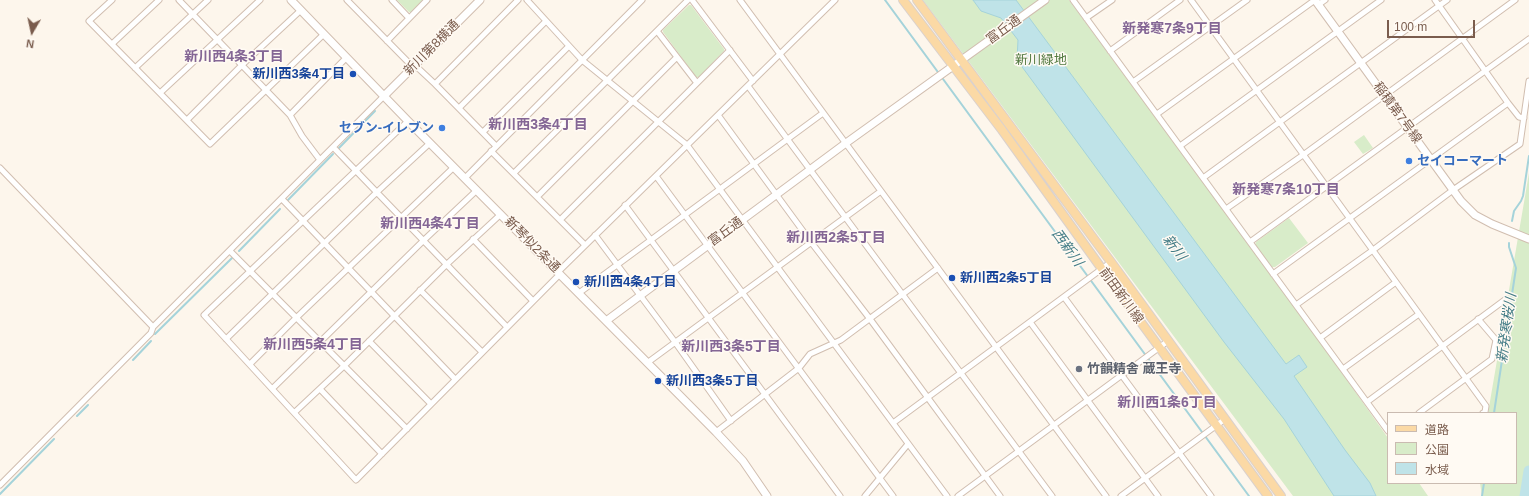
<!DOCTYPE html>
<html>
<head>
<meta charset="utf-8">
<style>
  body { margin:0 }
  #map { position:relative; width:1529px; height:496px; overflow:hidden; background:#fdf6ec; font-family:Arial,"Noto Sans JP",sans-serif }
  canvas { display:block }
  .legend { position:absolute; left:1387px; top:412px; width:130px; height:72px; box-sizing:border-box; background:#fffaf3; border:1px solid #cabbb1; margin:0; padding:5px 7px; list-style:none; font-size:12px; color:#7a5c4d }
  .legend li { display:flex; align-items:center; gap:8px; height:20px }
  .legend b { width:20px; border:1px solid #cabbb1 }
  .north { position:absolute; left:12px; top:12px; width:40px; height:40px; -webkit-text-stroke:3px #fffaf3; paint-order:stroke; rotate:189deg; font-size:11px; font-weight:700; line-height:16px; text-align:center; color:#7a5c4d }
  .north::after { content:''; display:block; margin:auto; width:14px; height:18px; background:#7a5c4d; clip-path:polygon(50% 0,100% 100%,50% 72%,0 100%) }
  .scale { position:absolute; left:1387px; top:20px; width:88px; height:18px; box-sizing:border-box; border:2px solid #7a5c4d; border-top:0; padding-left:5px; font-size:12px; line-height:14px; white-space:nowrap; color:#7a5c4d; -webkit-text-stroke:3px #fffaf3; paint-order:stroke }
</style>
</head>
<body>
<div id="map">
<canvas width="1529" height="496"></canvas>
<ul class="legend">
<li><b style="height:5px;background:#fbd9a5"></b>道路</li>
<li><b style="height:11px;background:#d8ecc9"></b>公園</li>
<li><b style="height:11px;background:#bfe3e8"></b>水域</li>
</ul>
<div class="north">N</div>
<div class="scale">100 m</div>
</div>
<script>
const g = document.querySelector('canvas').getContext('2d');
g.lineJoin = 'round';
function fillPath(path, color) {
  g.fillStyle = color;
  g.fill(path, 'evenodd');
}
function shape(rows) {
  const path = new Path2D();
  for (const r of rows) {
    path.moveTo(r[0], r[1]);
    for (let i = 2; i < r.length; i += 2) path.lineTo(r[i], r[i + 1]);
  }
  return path;
}
function strokePath(path, color, width, dash) {
  g.strokeStyle = color;
  g.lineWidth = width;
  g.lineCap = dash ? 'butt' : 'round';
  g.setLineDash(dash || []);
  g.stroke(path);
}
function label(font, color, halo, rows, align = 'center') {
  g.font = font + ' Arial,"Noto Sans JP",sans-serif';
  g.lineWidth = 3;
  g.setLineDash([]);
  g.textBaseline = 'middle';
  g.strokeStyle = halo;
  g.fillStyle = color;
  for (const [text, x, y, turn = 0] of rows) {
    g.save();
    g.translate(x, y);
    g.rotate((+turn || 0) * Math.PI / 180);
    g.textAlign = isNaN(turn) ? turn : align;
    if (halo) g.strokeText(text, 0, 0);
    g.fillText(text, 0, 0);
    g.restore();
  }
}
fillPath(shape([
  [397,0,424,0,411,12,409,12],
  [923,0,1069,0,1310,328,1388,438,1388,483,1419,483,1428,496,1293,496],
  [689,5,691,5,724,49,724,51,699,77,696,77,663,32,663,30],
  [1364,135,1373,148,1363,154,1354,142],
  [1529,173,1529,496,1482,496,1480,483,1516,483,1516,413,1488,413],
  [1289,218,1308,243,1275,267,1272,267,1255,245,1256,242]
]), '#d8ecc9');
const water = shape([
  [973,0,1016,0,1286,364,1299,355,1307,367,1294,376,1345,450,1370,483,1376,496,1334,496,1284,419,1224,342,1031,79,1017,60,1018,40,1001,18,981,11,973,0]
]);
fillPath(water, '#bfe3e8');
strokePath(water, '#a5d3da', 1);
strokePath(shape([
  [885,0,1249,496],
  [339,148,375,111],
  [288,200,333,154],
  [1512,221,1514,211,1521,201,1523,196,1529,156],
  [239,251,280,209],
  [155,334,232,258],
  [133,360,151,341],
  [1494,413,1516,268,1509,247,1509,243],
  [77,416,88,405],
  [0,494,54,439],
  [1482,496,1484,483]
]), '#a5d3da', 2);
strokePath(shape([
  [1525,496,1529,471]
]), '#bfe3e8', 11);
const minor = shape([
  [112,0,89,21,210,144,324,34],
  [179,0,290,115,302,136,320,160],
  [347,0,410,64,419,69,435,84,496,146],
  [392,0,409,18],
  [527,0,582,60,687,145,947,496],
  [692,0,753,81],
  [740,0,1106,496],
  [1073,0,1388,431],
  [1191,0,1486,406,1485,412,1483,413],
  [1435,0,1508,103,1519,117,1524,118],
  [1318,5,1325,0],
  [1086,18,1112,0],
  [657,31,697,83],
  [387,41,427,0],
  [112,44,159,0],
  [1110,51,1180,0],
  [135,68,208,0],
  [1133,82,1247,0],
  [435,84,518,0],
  [748,86,1052,496],
  [160,93,260,0],
  [459,108,546,21],
  [1157,114,1315,0],
  [290,115,346,58],
  [718,115,811,242,870,319,1000,496],
  [187,120,242,65,301,10],
  [408,121,204,315,356,480,560,274],
  [483,132,569,46],
  [1180,146,1381,0],
  [333,147,507,327],
  [491,151,585,245],
  [0,168,153,327],
  [514,173,688,0],
  [656,176,893,496],
  [465,178,642,0],
  [1203,178,1447,0],
  [537,197,677,57],
  [282,199,455,379],
  [625,205,840,496],
  [1226,209,1303,155,1515,0],
  [560,220,730,50],
  [595,235,675,342,731,421],
  [473,239,533,301],
  [1250,242,1529,39],
  [230,251,407,429],
  [558,272,835,0],
  [1273,274,1508,103],
  [420,290,482,352],
  [579,293,823,113],
  [1064,297,1211,496],
  [1296,305,1373,250,1453,190,1520,144,1529,81],
  [1030,322,1158,496],
  [1320,338,1396,282],
  [226,339,377,192,430,143],
  [369,341,431,404],
  [647,363,881,191],
  [250,364,296,318,454,167],
  [1343,369,1419,314],
  [273,388,424,240,477,190],
  [320,389,382,454],
  [1367,402,1506,299],
  [295,412,344,366,447,264,501,214],
  [1419,413,1492,359,1496,340,1478,319],
  [893,423,1111,262],
  [716,432,799,368,810,354,841,340,938,268],
  [0,485,151,333,153,327,384,96],
  [865,496,908,444],
  [958,496,1168,341],
  [1121,496,1225,419]
]);
const tertiary = shape([
  [291,0,408,121,716,432,743,461,767,496],
  [1315,0,1461,201,1475,215,1492,224,1529,239],
  [384,96,480,0],
  [606,321,846,143,1045,0]
]);
const primary = shape([
  [903,0,1002,130,1102,269,1268,496],
  [917,0,1111,262,1281,496]
]);
strokePath(minor, '#d1beb0', 7);
strokePath(tertiary, '#d1beb0', 9);
strokePath(primary, '#dad1cd', 10);
strokePath(minor, '#fff', 5);
strokePath(tertiary, '#fff', 7);
strokePath(primary, '#fbd9a5', 8);
for (const [x, y, r, color] of [
  [353,74,4,"#1a4fb4"],
  [442,128,4,"#3f7fe0"],
  [1409,161,4,"#3f7fe0"],
  [952,278,4,"#1a4fb4"],
  [576,282,4,"#1a4fb4"],
  [1079,369,4,"#6b7280"],
  [658,381,4,"#1a4fb4"]
]) {
  const dot = new Path2D();
  dot.arc(x, y, r, 0, 2 * Math.PI);
  g.fillStyle = color;
  g.fill(dot);
  strokePath(dot, '#fffaf3', 1.5);
}
label('13px', '#7a5c4d', '#fffaf3', [
  ["富丘通",1004,30,-36],
  ["新川第8横通",432,48,-45],
  ["稲積第7号線",1397,113,54],
  ["富丘通",726,232,-36],
  ["新琴似2条通",532,245,45],
  ["前田新川線",1121,296,54]
]);
label('13px', '#537a41', '#fffaf3', [
  ["新川緑地",1041,60]
]);
label('bold 13px', '#164399', '#fffaf3', [
  ["新川西3条4丁目",345,74,"right"],
  ["新川西2条5丁目",960,278],
  ["新川西4条4丁目",584,282],
  ["新川西3条5丁目",666,381]
], 'left');
label('bold 13px', '#366cbe', '#fffaf3', [
  ["セブン-イレブン",434,128],
  ["セイコーマート",1417,161,"left"]
], 'right');
label('bold 13px', '#5b616d', '#fffaf3', [
  ["竹韻精舎 蔵王寺",1087,369]
], 'left');
label('bold 14px', '#846695', '#fffaf3', [
  ["新発寒7条9丁目",1172,29],
  ["新川西4条3丁目",234,57],
  ["新川西3条4丁目",538,125],
  ["新発寒7条10丁目",1286,190],
  ["新川西4条4丁目",430,224],
  ["新川西2条5丁目",836,238],
  ["新川西5条4丁目",313,345],
  ["新川西3条5丁目",731,347],
  ["新川西1条6丁目",1167,403]
]);
label('italic 14px', '#437c86', '#fffaf3', [
  ["西新川",1067,248,54],
  ["新川",1174,248,53],
  ["新発寒桜川",1507,328,-82]
]);
</script>
</body>
</html>
